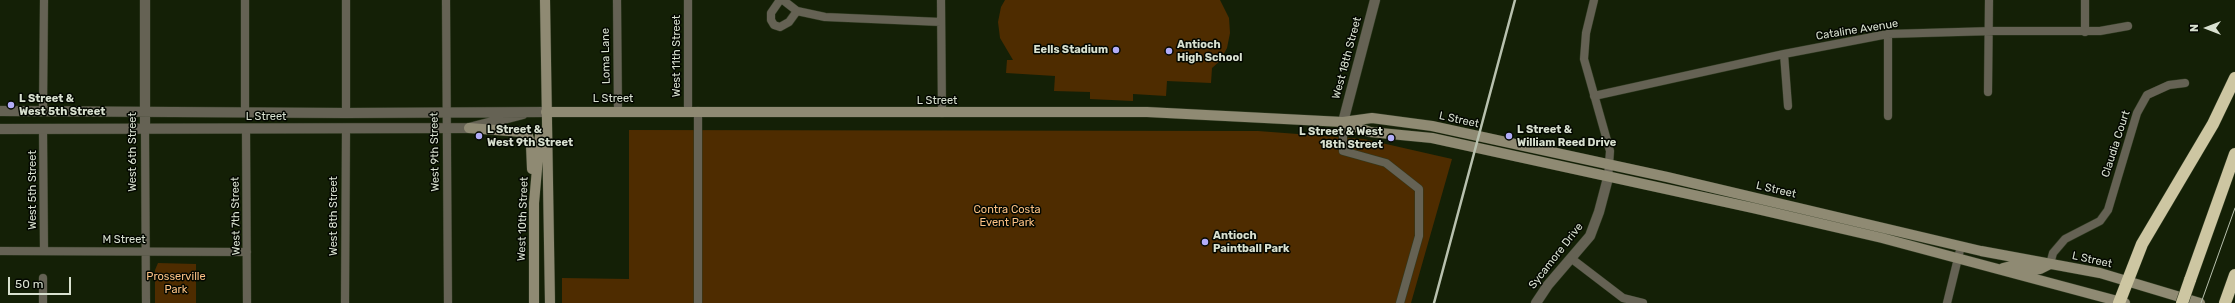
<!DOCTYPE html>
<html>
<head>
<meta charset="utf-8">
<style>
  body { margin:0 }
  #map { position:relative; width:2235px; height:303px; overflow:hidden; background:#142006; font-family:Rubik,sans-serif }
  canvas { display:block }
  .north { position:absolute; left:2187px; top:8px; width:40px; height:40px; -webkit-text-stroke:3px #040801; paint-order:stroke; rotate:270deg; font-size:11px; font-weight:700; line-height:16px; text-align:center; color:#d9e1d0 }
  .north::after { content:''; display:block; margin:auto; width:14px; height:18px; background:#d9e1d0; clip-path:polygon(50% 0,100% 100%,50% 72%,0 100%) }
  .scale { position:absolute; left:8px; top:277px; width:63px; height:18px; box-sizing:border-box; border:2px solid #d9e1d0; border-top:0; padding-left:5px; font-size:12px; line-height:14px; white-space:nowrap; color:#d9e1d0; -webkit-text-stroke:3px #040801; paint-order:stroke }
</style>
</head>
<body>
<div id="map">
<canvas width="2235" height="303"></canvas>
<div class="north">N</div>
<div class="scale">50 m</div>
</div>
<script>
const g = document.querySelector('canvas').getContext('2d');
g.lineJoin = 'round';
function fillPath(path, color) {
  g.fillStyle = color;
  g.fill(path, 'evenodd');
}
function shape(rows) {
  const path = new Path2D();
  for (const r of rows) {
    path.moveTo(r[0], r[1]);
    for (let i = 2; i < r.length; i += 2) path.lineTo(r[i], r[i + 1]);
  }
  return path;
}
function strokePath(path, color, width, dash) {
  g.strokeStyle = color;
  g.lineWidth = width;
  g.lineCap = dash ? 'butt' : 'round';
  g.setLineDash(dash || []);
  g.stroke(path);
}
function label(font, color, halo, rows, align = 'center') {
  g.font = font + ' Rubik,sans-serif';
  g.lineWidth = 3;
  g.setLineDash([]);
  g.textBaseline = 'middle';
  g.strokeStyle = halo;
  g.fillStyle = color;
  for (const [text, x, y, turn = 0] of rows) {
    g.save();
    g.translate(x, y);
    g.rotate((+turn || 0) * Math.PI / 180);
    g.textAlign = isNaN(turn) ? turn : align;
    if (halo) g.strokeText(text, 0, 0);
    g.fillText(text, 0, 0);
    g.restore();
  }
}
fillPath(shape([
  [1005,0,1220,0,1229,18,1230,33,1227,48,1220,61,1212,68,1211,83,1167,81,1166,96,1133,94,1133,101,1090,99,1090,92,1054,91,1055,76,1006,73,1007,60,1013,60,1000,38,998,22,1001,7],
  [629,130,1258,131,1364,139,1452,159,1411,303,562,303,562,278,629,279],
  [158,263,196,264,196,303,155,303,155,270]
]), '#4e2c00');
const minor = shape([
  [245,0,245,112],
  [446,0,448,303],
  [617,0,618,111],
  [688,0,688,111],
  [780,0,771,13,771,20,774,25,780,27,789,22,797,11],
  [783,0,797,11,825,17,941,22],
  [941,0,942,113],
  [1594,0,1586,33,1584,59,1610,151,1608,178],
  [2085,32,2085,0],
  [1888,34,1888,116],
  [1784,54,1788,106],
  [1988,92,1989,0],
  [1594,96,1784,54,1888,34,1993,31,2100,31,2128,26],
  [698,111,698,303],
  [43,112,44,0],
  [346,113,346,0],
  [1343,122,1343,151,1386,163,1419,189,1419,236,1400,303],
  [43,129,44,251],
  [145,129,146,303],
  [246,129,247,303],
  [0,251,247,252],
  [1572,259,1623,298,1643,303],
  [2050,264,2053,253,2065,239,2100,221,2108,210,2137,113,2147,95,2169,85,2185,83],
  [43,303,43,278],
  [345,303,346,129],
  [1947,303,1961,246]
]);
const tertiary = shape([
  [145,0,145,129],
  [0,111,346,113,546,112],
  [1343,122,1375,0],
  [0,129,469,128,523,114],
  [1536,303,1548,285,1590,236,1599,212,1608,178]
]);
const secondary = shape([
  [545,0,550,303],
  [546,112,1147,112,1343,122,1372,118,1432,126,1667,177,1981,251,2100,273,2200,303],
  [1345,123,1370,132,1432,138,1753,208,1882,238,2125,303],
  [469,128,522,132,528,136,531,145,532,169],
  [2003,268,2011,266,2032,270,2040,269,2050,264],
  [534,303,534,203,540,135]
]);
const motorway = shape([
  [2190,280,2235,154],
  [2119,303,2142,244,2213,124,2235,78],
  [2225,303,2235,275]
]);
strokePath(minor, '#303b22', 9);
strokePath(tertiary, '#303b22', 11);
strokePath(secondary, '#303b22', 11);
strokePath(motorway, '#303b22', 13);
strokePath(minor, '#656254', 8);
strokePath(tertiary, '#656254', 10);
strokePath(secondary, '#8f8a73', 10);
strokePath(motorway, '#cdc6a2', 12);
strokePath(shape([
  [2201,303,2235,208]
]), '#b8c1ae', 1);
strokePath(shape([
  [1434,303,1515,0]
]), '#b8c1ae', 2.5);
const motorwayBridge = shape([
  [2182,303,2190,280]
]);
strokePath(motorwayBridge, '#303b22', 13, []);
strokePath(motorwayBridge, '#cdc6a2', 12);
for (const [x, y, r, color] of [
  [1116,50,4,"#b2adf9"],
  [1169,51,4,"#b2adf9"],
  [11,105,4,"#b2adf9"],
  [479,136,4,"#b2adf9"],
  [1509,136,4,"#b2adf9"],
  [1391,138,4,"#b2adf9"],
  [1205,242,4,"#b2adf9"]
]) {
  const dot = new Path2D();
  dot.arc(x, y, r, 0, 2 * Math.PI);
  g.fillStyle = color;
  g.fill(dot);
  strokePath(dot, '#040801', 1.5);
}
label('11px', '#d9e1d0', '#040801', [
  ["Cataline Avenue",1857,30,-9],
  ["Loma Lane",606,56,-91],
  ["West 11th Street",677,56,-90],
  ["West 18th Street",1347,58,-75],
  ["L Street",613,99],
  ["L Street",937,101],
  ["L Street",266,117],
  ["L Street",1459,120,12],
  ["Claudia Court",2116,144,-72],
  ["West 6th Street",133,152,-90],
  ["West 9th Street",435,152,-91],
  ["West 5th Street",33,190,-90],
  ["L Street",1776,190,13],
  ["West 7th Street",236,216,-91],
  ["West 8th Street",334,216,-90],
  ["West 10th Street",523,219,-88],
  ["M Street",124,240],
  ["Sycamore Drive",1556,256,-52],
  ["L Street",2092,260,12]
]);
label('bold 11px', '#d9e1d0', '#040801', [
  ["Antioch",1177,45],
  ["High School",1177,58],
  ["Eells Stadium",1108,50,"right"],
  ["L Street &",19,99],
  ["West 5th Street",19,112],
  ["L Street &",487,130],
  ["West 9th Street",487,143],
  ["L Street &",1517,130],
  ["William Reed Drive",1517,143],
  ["L Street & West",1383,132,"right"],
  ["18th Street",1383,145,"right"],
  ["Antioch",1213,236],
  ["Paintball Park",1213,249]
], 'left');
label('11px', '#fcc184', '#040801', [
  ["Contra Costa",1007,210],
  ["Event Park",1007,223],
  ["Prosserville",176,277],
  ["Park",176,290]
]);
</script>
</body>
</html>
